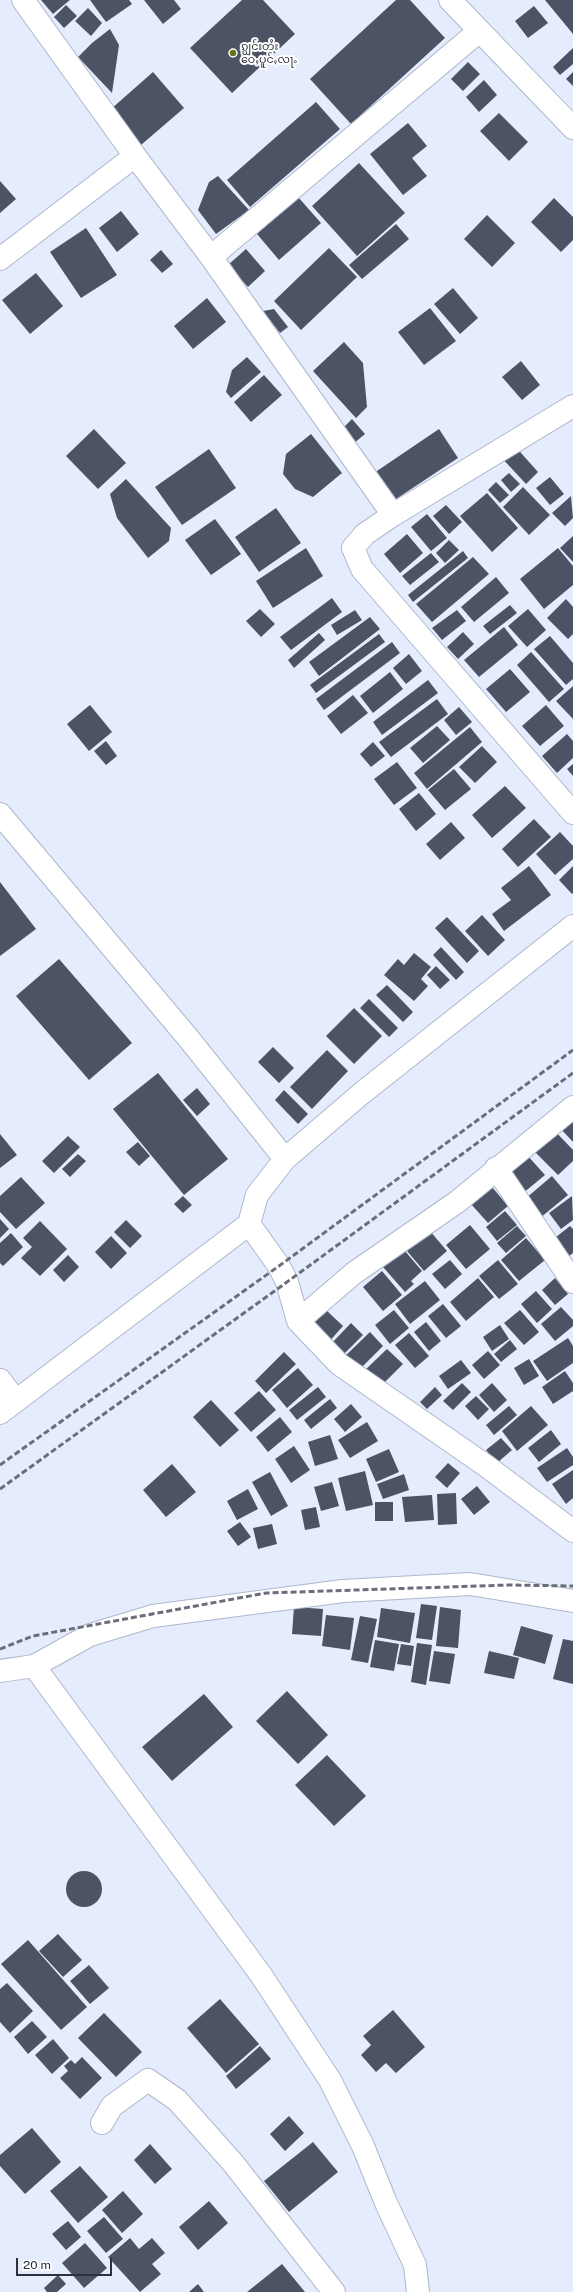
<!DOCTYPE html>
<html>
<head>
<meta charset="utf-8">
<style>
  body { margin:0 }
  #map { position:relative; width:573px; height:2292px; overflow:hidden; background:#e4ecfd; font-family:"Public Sans",sans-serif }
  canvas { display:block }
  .scale { position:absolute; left:16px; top:2258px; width:96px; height:18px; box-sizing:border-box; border:2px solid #2d3139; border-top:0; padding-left:5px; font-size:12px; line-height:14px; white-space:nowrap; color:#2d3139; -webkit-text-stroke:3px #fff; paint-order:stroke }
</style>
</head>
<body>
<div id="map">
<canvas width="573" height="2292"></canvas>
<div class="scale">20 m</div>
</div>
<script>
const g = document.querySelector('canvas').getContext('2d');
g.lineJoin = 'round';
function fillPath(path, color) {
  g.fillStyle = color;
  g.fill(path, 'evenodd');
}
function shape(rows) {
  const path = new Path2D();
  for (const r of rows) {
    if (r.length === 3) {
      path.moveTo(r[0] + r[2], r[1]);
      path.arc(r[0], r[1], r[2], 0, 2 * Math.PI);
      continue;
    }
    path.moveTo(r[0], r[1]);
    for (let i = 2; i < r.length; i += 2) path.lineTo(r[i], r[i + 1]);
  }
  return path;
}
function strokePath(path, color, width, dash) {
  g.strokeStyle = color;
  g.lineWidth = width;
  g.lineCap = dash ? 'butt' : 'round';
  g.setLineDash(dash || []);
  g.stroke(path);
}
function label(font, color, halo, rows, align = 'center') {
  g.font = font + ' "Public Sans","Noto Sans Myanmar",sans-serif';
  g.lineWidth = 4;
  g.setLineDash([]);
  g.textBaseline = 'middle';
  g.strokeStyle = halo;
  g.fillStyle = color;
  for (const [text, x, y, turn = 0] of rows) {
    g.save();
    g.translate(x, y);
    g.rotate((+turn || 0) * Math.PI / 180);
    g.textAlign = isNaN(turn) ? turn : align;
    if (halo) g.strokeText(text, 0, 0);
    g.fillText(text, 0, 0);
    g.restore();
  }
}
fillPath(shape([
  [41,0,70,0,53,14],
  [90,0,129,0,132,4,106,22],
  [144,0,174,0,181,9,163,24],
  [242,0,263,0,295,34,232,93,190,48],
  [396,0,410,0,445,38,351,124,310,79],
  [545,0,573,0,573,34],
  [66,5,77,16,64,28,54,17],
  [534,6,548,23,528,38,515,21],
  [88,8,102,23,91,36,75,21],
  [110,29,119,45,112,93,78,57,92,43],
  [573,48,573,64,560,75,553,67],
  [468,62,480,74,463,91,451,79],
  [153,72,184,108,141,145,111,109],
  [573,72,573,86,566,79],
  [484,80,497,95,479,112,466,97],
  [316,102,340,129,250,207,227,180],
  [499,113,528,142,509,161,480,131],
  [408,123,427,146,412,158,427,176,403,195,370,154],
  [359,163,405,213,357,256,312,206],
  [218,176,249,210,216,234,198,210,209,182],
  [0,181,16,199,0,213],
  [298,197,321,223,279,260,257,234],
  [554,198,573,217,573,240,561,252,531,222],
  [121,211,139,234,117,252,99,228],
  [487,215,515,243,492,267,464,239],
  [396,224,409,239,362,279,349,265],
  [86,228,117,275,81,298,50,252],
  [329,248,357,277,301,330,274,301],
  [246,249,265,271,248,287,228,265],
  [161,250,173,264,162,273,150,260],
  [36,273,63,306,30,334,2,300],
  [453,288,478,318,460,334,434,304],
  [207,298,226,322,193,349,174,326],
  [430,308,456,341,424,365,398,332],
  [274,309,288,327,280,333,263,311],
  [344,342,363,363,367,407,356,418,313,371],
  [247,357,261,372,231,398,226,392,232,370],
  [521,361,540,385,522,400,502,377],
  [264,375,282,395,251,422,234,402],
  [352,419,365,434,353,444,341,430],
  [94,429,126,463,98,489,66,456],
  [439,429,458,458,393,501,374,473],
  [311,434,342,473,313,497,295,489,283,474,286,454],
  [513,444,538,472,526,484,500,456],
  [209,449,236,488,182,525,155,487],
  [509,473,520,484,511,492,501,480],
  [550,477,564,494,550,505,536,488],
  [126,479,171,528,169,541,148,558,117,518,110,494],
  [496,482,509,495,500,503,488,490],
  [523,487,550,515,529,535,503,507],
  [487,493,518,528,492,552,460,516],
  [571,496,573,518,565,526,552,513],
  [446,505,462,522,449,534,433,516],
  [276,508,301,543,259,572,235,537],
  [427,514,447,538,431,551,411,527],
  [215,519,241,554,211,575,185,540],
  [407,534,423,553,400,573,384,554],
  [573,536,573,562,560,548],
  [449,540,459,550,445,563,436,553],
  [306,548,323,576,273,608,256,581],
  [558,548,573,566,573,585,544,609,520,579],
  [463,551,468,558,413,602,408,595],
  [431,553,439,562,410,585,402,576],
  [473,557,489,574,432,622,416,604],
  [496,577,509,593,474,622,461,607],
  [332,598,342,612,291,650,280,637],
  [566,599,573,607,573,634,568,639,547,618],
  [510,605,517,613,490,634,483,626],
  [260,609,275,624,261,637,246,621],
  [528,609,546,630,527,647,508,626],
  [355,610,362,620,337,635,331,625],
  [457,610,466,621,442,640,432,628],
  [370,617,380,629,319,676,309,662],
  [504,627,518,645,479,677,464,660],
  [463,632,474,644,458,659,447,647],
  [319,633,325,640,294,668,288,660],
  [379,634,385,642,316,693,310,685],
  [550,636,573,663,573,679,566,685,534,649],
  [392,642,400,653,324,710,316,699],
  [531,652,564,689,549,702,517,665],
  [409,654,422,671,406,684,393,668],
  [510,669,530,692,506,712,486,689],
  [390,672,403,689,373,713,360,696],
  [428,680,438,693,382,735,373,722],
  [573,686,573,719,556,701],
  [353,695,368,713,341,734,327,716],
  [437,699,448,714,391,757,379,742],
  [90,705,112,732,89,751,67,724],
  [546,705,564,726,540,746,522,726],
  [459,707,472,722,456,735,444,720],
  [437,726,450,740,423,763,410,748],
  [470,727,482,742,427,789,414,773],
  [567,734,573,741,573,758,557,773,542,756],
  [106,741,117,756,106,765,94,751],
  [373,742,385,756,371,767,360,754],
  [482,746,497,762,475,783,459,767],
  [397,762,417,788,394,805,374,779],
  [573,764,573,776,567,769],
  [454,769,471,789,445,810,428,790],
  [505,786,526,808,492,838,472,815],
  [419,793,436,814,416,831,399,809],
  [534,819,551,837,518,867,502,849],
  [451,822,465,838,440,860,426,844],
  [560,832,573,846,573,859,555,875,536,854],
  [529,866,551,895,504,931,492,914,511,900,501,888],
  [573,866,573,893,572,894,559,880],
  [0,882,36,929,0,956],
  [482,915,505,940,488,956,465,931],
  [447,917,479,951,467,963,435,928],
  [441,947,464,972,456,980,433,955],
  [414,953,431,967,421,979,428,986,414,1001,384,975,398,959,404,965],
  [59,959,132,1043,89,1080,16,996],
  [436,966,450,980,440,989,427,975],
  [387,985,413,1012,403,1022,376,995],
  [369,999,398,1028,389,1037,360,1008],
  [354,1008,382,1036,354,1064,326,1036],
  [273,1047,294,1068,279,1083,258,1062],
  [327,1050,348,1071,312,1109,290,1087],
  [158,1073,228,1159,184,1195,113,1109],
  [197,1088,210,1104,197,1116,183,1100],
  [284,1090,308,1114,298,1124,275,1100],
  [573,1121,573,1142,560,1128],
  [553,1129,573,1150,573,1161,558,1175,532,1149],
  [0,1134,17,1155,0,1168],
  [68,1136,80,1147,54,1173,42,1161],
  [138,1142,150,1156,139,1166,126,1152],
  [78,1154,86,1161,70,1177,62,1169],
  [527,1155,545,1175,522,1194,505,1174],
  [552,1176,568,1195,540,1218,525,1199],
  [21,1177,45,1203,16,1229,0,1212,0,1196],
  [492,1187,508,1206,488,1223,471,1204],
  [183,1196,192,1205,183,1213,174,1204],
  [572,1196,573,1220,561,1229,549,1213],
  [505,1211,517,1225,497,1241,486,1227],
  [0,1219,9,1229,0,1238],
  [126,1220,142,1236,130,1248,114,1232],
  [40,1221,67,1249,40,1276,21,1258,32,1247,23,1238],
  [470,1225,490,1249,466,1269,446,1245],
  [517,1226,526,1236,506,1253,497,1243],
  [570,1226,573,1229,573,1253,565,1259,551,1241],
  [430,1231,447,1251,424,1271,407,1251],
  [11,1233,23,1247,3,1266,0,1263,0,1243],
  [111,1236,127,1253,111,1269,95,1252],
  [526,1238,545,1260,519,1281,501,1260],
  [405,1251,422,1271,411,1281,414,1284,405,1292,383,1267],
  [68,1255,79,1267,64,1282,53,1270],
  [450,1260,462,1274,445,1289,432,1274],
  [498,1260,518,1284,499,1299,479,1276],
  [382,1271,402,1295,383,1311,363,1287],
  [478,1278,494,1297,466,1321,450,1302],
  [555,1278,568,1294,555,1305,542,1290],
  [425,1281,440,1300,410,1324,395,1304],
  [536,1291,552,1309,537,1323,521,1304],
  [443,1304,461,1326,446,1338,428,1316],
  [561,1307,573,1320,573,1326,555,1341,541,1324],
  [326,1310,343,1326,327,1344,309,1329],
  [394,1310,409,1328,390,1344,375,1325],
  [520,1310,539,1332,524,1345,504,1323],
  [426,1322,441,1341,429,1351,414,1332],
  [351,1323,363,1335,341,1357,329,1346],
  [500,1325,509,1339,492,1351,483,1337],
  [370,1332,383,1346,355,1374,341,1360],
  [409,1333,429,1356,415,1368,395,1345],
  [568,1338,573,1346,573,1363,547,1381,533,1361],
  [510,1340,517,1349,501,1362,494,1354],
  [387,1349,403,1364,379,1388,363,1372],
  [488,1351,500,1365,484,1379,472,1365],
  [284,1352,296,1364,266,1393,255,1381],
  [529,1359,539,1376,524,1385,514,1368],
  [461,1360,471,1373,448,1389,439,1376],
  [298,1368,313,1385,287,1408,272,1390],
  [565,1371,573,1383,573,1391,553,1404,542,1387],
  [462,1383,471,1392,453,1410,443,1401],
  [492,1383,507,1400,494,1412,479,1395],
  [318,1387,326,1397,297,1420,289,1410],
  [435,1387,442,1395,427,1409,420,1402],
  [259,1391,276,1410,251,1432,234,1413],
  [476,1396,489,1409,478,1420,465,1406],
  [330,1399,337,1408,311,1429,304,1420],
  [211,1400,239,1430,220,1447,193,1417],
  [351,1404,362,1417,345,1432,334,1419],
  [509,1406,517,1415,494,1435,486,1425],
  [531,1406,548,1425,517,1451,502,1431],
  [280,1417,292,1432,268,1452,256,1437],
  [367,1422,378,1441,350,1458,338,1440],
  [551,1430,561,1444,539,1462,528,1448],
  [330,1435,338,1459,315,1466,308,1442],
  [501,1438,512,1450,497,1463,486,1450],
  [294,1446,310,1470,291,1483,275,1459],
  [567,1448,573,1457,573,1465,547,1482,537,1468],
  [389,1449,399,1472,376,1482,366,1459],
  [448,1463,460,1473,447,1488,435,1477],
  [172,1464,196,1492,166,1517,143,1490],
  [573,1470,573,1498,566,1504,552,1484],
  [365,1471,373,1505,346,1511,338,1478],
  [270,1472,288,1506,271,1516,252,1482],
  [404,1474,409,1490,383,1499,377,1484],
  [332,1482,339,1506,321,1511,314,1487],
  [477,1486,490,1502,474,1515,461,1499],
  [248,1489,258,1509,237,1520,227,1501],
  [456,1493,457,1524,438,1525,437,1494],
  [432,1495,434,1520,405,1522,402,1497],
  [375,1502,393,1502,393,1521,375,1521],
  [316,1507,320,1527,305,1530,301,1510],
  [240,1522,251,1537,238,1546,227,1531],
  [272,1524,277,1544,258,1549,253,1528],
  [421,1604,437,1606,432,1640,416,1638],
  [294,1607,323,1609,321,1636,292,1634],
  [440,1607,461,1610,458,1648,436,1646],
  [381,1608,415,1613,410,1643,377,1637],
  [326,1615,354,1618,350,1650,322,1646],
  [360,1616,377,1619,368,1663,351,1660],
  [521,1626,553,1635,545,1664,513,1655],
  [563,1639,573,1641,573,1684,553,1679],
  [375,1640,399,1644,394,1671,370,1667],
  [417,1643,432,1645,426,1685,411,1682],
  [401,1644,414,1646,411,1666,397,1664],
  [434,1651,455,1654,450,1684,429,1681],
  [489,1651,519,1658,514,1679,484,1673],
  [287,1691,328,1735,298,1764,256,1721],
  [204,1694,233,1727,172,1781,142,1747],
  [327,1755,366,1796,334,1826,295,1785],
  [84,1889,18],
  [58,1934,82,1960,63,1977,39,1951],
  [28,1940,87,2007,61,2030,1,1964],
  [89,1965,109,1988,90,2004,70,1981],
  [7,1983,33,2011,10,2033,0,2022,0,1989],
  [220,1999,259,2044,226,2073,187,2028],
  [393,2010,425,2047,396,2073,386,2063,376,2072,361,2055,371,2045,363,2036],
  [104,2013,142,2052,116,2077,78,2038],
  [32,2021,47,2037,28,2054,14,2037],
  [53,2039,69,2058,52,2074,35,2055],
  [260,2046,271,2059,236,2089,226,2076],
  [82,2057,102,2078,80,2099,60,2078,68,2071,64,2066,71,2060,75,2064],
  [289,2116,304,2133,285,2151,270,2134],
  [32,2128,61,2162,25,2194,0,2166,0,2155],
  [313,2142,338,2172,289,2212,264,2181],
  [150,2144,172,2169,155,2184,134,2160],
  [80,2166,108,2197,78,2223,50,2191],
  [123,2191,143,2214,122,2233,102,2210],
  [209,2201,228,2223,198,2250,179,2227],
  [104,2217,123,2239,106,2253,87,2231],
  [68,2221,81,2237,66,2250,52,2234],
  [130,2238,139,2249,152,2238,165,2253,152,2264,161,2274,140,2292,108,2257],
  [85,2243,107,2268,84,2288,62,2263],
  [282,2264,305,2292,247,2292],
  [58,2275,66,2284,57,2292,47,2292,44,2288],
  [198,2284,204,2292,189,2292]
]), '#4b5365');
const street = shape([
  [23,0,135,156,211,257,393,515],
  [450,0,573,128],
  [211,257,478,32],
  [0,259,135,156],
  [573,406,393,515,365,534,353,548,362,569,573,813],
  [0,814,189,1039,285,1159,257,1195,249,1224,0,1413],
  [285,1159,362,1093,573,926],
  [496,1168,573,1282],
  [249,1224,279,1266,287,1282,298,1321,339,1364,485,1465,573,1531],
  [298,1321,354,1273,457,1202,573,1107],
  [0,1380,16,1401],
  [34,1666,261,1975,330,2080,363,2146,386,2203,415,2265,418,2292],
  [0,1671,34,1666,90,1635,153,1616,343,1591,470,1584,573,1601],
  [102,2123,112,2106,148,2080,177,2100,233,2163,334,2292]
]);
strokePath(street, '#aeb7cc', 24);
strokePath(street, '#fff', 22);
strokePath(shape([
  [0,1465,279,1266,573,1050],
  [0,1489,287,1282,573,1073],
  [0,1649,33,1636,266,1593,508,1585,573,1586]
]), '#696e79', 3, [6, 3]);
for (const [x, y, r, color] of [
  [233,53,4,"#69721b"]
]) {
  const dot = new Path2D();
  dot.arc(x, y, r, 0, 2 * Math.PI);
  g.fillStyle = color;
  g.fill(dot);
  strokePath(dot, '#fff', 1.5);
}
label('11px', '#2d3139', '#fff', [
  ["ၵျွင်းတႆး",241,47],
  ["ဝေႇပူင်ႇလႃႉ",241,60]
], 'left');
</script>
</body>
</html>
